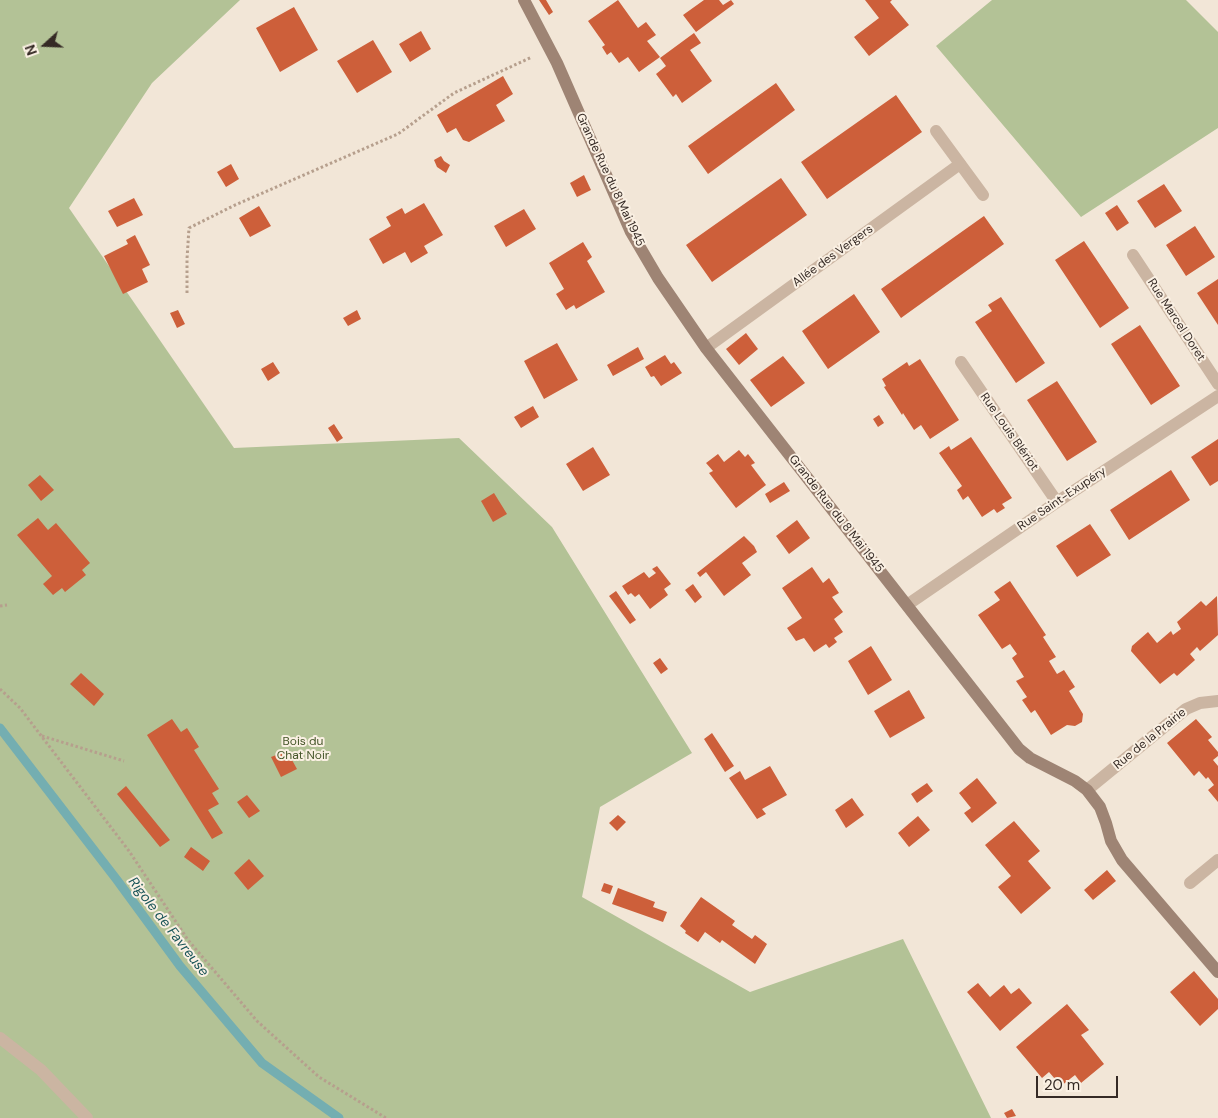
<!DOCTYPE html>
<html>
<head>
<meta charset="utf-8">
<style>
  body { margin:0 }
  #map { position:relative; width:1218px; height:1118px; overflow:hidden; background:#f2e6d7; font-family:"DM Sans",sans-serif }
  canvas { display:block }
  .north { position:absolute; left:20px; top:20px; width:50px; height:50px; -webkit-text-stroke:4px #faf0e3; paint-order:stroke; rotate:250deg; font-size:14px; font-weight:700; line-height:20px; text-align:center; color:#352a25 }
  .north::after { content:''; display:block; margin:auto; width:18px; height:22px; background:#352a25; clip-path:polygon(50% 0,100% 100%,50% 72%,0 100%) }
  .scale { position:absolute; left:1036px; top:1076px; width:82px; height:22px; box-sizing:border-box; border:2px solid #352a25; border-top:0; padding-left:6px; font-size:15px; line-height:18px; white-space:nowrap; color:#352a25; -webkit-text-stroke:4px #faf0e3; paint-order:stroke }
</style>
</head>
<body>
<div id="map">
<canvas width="1218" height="1118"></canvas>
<div class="north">N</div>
<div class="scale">20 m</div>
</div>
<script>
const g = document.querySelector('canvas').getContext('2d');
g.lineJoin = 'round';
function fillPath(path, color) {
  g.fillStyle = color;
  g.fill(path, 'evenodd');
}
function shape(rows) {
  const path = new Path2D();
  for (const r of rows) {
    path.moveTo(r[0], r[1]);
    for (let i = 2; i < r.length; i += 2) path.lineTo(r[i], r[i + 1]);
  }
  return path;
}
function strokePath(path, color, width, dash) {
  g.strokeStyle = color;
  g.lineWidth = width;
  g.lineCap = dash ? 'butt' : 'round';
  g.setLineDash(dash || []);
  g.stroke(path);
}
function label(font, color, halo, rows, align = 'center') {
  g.font = font + ' "DM Sans",sans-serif';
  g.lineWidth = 4;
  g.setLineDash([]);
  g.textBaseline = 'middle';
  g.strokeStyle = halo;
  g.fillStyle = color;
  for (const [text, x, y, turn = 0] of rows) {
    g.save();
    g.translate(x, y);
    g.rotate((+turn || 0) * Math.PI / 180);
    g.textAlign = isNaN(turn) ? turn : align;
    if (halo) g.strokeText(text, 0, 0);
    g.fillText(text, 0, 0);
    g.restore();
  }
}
fillPath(shape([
  [0,0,240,0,152,83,69,208,234,448,459,438,552,527,692,753,600,807,582,897,750,992,903,939,991,1118,0,1118],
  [992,0,1186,0,1218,32,1218,128,1081,217,936,46]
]), '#b3c296');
strokePath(shape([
  [0,728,117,880,180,966,262,1063,339,1118]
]), '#74aeb1', 9);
fillPath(shape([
  [539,0,546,0,553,12,549,15],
  [618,0,638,28,646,22,656,35,647,41,660,57,639,72,628,57,619,63,611,52,607,55,602,47,605,45,588,21],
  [704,0,719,0,723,5,731,0,734,4,696,32,683,15],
  [865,0,892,0,890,2,909,25,869,56,854,37,879,18],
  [294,7,318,50,280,72,256,28],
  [421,31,431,49,410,62,399,44],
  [694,33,701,43,690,50,712,81,682,103,676,94,673,97,656,74,666,66,660,58],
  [373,40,392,72,357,93,337,61],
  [503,76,513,94,496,105,505,121,469,142,463,140,456,128,447,133,437,115],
  [776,83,795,110,708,174,688,146],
  [896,95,922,132,827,199,801,162],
  [441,156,444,161,450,165,446,173,437,167,434,160],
  [231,164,239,179,226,187,217,172],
  [584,175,591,190,577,197,570,183],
  [781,178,807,215,712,282,686,245],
  [1164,184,1182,211,1155,228,1137,201],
  [134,198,143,215,117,227,108,211],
  [424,203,443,235,424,246,428,253,411,263,405,252,383,264,369,239,391,226,386,217,402,208,405,214],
  [1117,205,1129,223,1117,231,1105,213],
  [259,206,271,226,250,237,239,218],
  [524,209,536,229,506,247,494,226],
  [984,216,1004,244,901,318,881,289],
  [1195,226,1215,257,1186,276,1166,245],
  [135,235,150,265,142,269,148,282,123,294,104,256,128,244,126,240],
  [1084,241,1129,308,1100,328,1055,260],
  [583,242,592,257,587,261,605,292,576,309,574,305,566,310,556,294,564,289,549,263],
  [1218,279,1218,325,1197,293],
  [854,294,880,332,828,369,802,331],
  [1001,297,1045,363,1016,383,975,322,992,311,988,305],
  [178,310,185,324,177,328,170,313],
  [357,310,361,319,348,326,343,318],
  [1140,325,1180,386,1151,405,1111,344],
  [746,333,758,349,739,365,726,349],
  [557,343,578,380,544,399,524,361],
  [638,347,644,359,613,376,607,365],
  [665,355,671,364,674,362,682,373,661,386,654,376,651,377,645,367],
  [783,356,805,383,771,407,750,380],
  [920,359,959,420,930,439,921,425,914,430,903,413,902,415,884,387,886,386,882,379,907,362,909,366],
  [273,362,280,373,268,381,261,369],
  [1057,381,1097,442,1067,461,1027,400],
  [533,406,539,417,521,428,514,417],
  [879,415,884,423,878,427,873,419],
  [334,424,343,438,337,442,328,428],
  [971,437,1012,498,1002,504,1005,508,997,513,994,509,982,517,968,496,963,500,957,490,962,486,939,453,949,446,951,450],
  [1218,439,1218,481,1210,486,1191,457],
  [593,447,610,475,583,491,566,464],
  [739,450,745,457,748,454,755,463,751,465,766,485,736,508,709,473,713,471,706,463,718,454,724,462],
  [1171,470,1190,500,1129,540,1110,510],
  [40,475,54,490,41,501,28,485],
  [784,482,790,491,770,503,765,494],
  [494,493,507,514,493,522,481,501],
  [38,518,48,530,56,523,90,563,82,570,86,575,65,592,62,588,53,595,43,584,52,576,17,535],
  [797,520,810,538,789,554,776,536],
  [1090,524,1111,555,1077,577,1056,546],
  [744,536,754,546,757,552,742,563,751,575,724,596,706,572,700,577,697,573],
  [657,566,671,584,664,589,668,595,650,609,639,594,635,597,631,593,628,595,622,586,644,572,649,578,656,573,652,569],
  [812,567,823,583,829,578,839,593,832,597,843,612,834,619,843,632,834,638,837,642,829,648,826,644,814,652,804,638,796,641,787,628,802,618,782,588],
  [1010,581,1046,635,1043,637,1056,657,1049,661,1057,674,1064,670,1075,687,1069,691,1083,714,1082,722,1075,726,1067,725,1051,735,1035,710,1031,713,1022,700,1027,697,1016,681,1024,677,1012,658,1017,654,1010,644,1002,649,978,615,1000,600,994,592],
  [693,584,702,597,695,603,685,590],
  [616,591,636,620,630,624,609,596],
  [1217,596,1218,635,1200,651,1197,647,1190,654,1195,660,1177,676,1174,673,1160,684,1131,651,1132,646,1148,632,1157,643,1171,631,1173,635,1181,629,1177,622,1201,601,1206,606],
  [871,646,892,680,868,695,848,661],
  [660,658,668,669,661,674,653,663],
  [81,673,104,694,94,706,70,684],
  [909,690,925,718,890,738,874,711],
  [172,719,181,732,187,728,199,747,194,750,219,789,212,793,219,804,208,810,223,833,212,839,147,735],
  [1196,719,1212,737,1208,740,1218,752,1218,756,1213,760,1218,766,1218,802,1208,790,1214,785,1208,777,1206,779,1199,771,1194,776,1167,743],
  [712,733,734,766,725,772,704,739],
  [287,751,297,769,281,777,271,757],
  [770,766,787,795,762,809,766,814,757,819,729,778,740,771,745,780],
  [977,778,997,803,972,823,964,813,971,808,959,793],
  [927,783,933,791,917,803,911,794],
  [126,786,170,840,160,847,117,794],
  [247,795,260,811,249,818,237,802],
  [852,798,864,815,846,828,835,810],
  [618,815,626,822,617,831,609,823],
  [918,816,930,830,909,847,898,833],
  [1014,821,1040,851,1028,861,1051,888,1021,914,998,887,1011,876,985,845],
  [191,847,210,861,203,871,184,857],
  [249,859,264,876,248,890,234,873],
  [1107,870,1116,881,1093,900,1084,890],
  [604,883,613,886,610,894,601,891],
  [618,888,655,902,653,907,667,912,663,922,612,904],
  [701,897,735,921,732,925,752,939,755,935,767,944,755,964,722,940,720,943,705,932,698,942,685,933,686,931,680,926],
  [1194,971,1218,999,1218,1009,1200,1026,1170,992],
  [978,983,990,997,1004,985,1011,994,1019,988,1032,1003,1000,1031,967,992],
  [1067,1004,1089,1030,1081,1035,1104,1064,1081,1083,1075,1075,1061,1086,1049,1072,1042,1078,1016,1047],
  [1012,1109,1016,1116,1007,1118,1004,1113]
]), '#cd5f3a');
strokePath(shape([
  [187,293,187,259,189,228,233,206,398,134,454,93,532,57],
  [0,606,7,605],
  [0,689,20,708,129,851,188,940,257,1021,319,1077,386,1118],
  [42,736,124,761]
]), '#b69f8d', 3, [2.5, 2.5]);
strokePath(shape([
  [936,131,983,195]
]), '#cbb5a2', 12);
strokePath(shape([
  [1133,255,1218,384],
  [706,348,960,164],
  [961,362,1057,502],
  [907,605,1057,502,1218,396],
  [1087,790,1186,709,1200,703,1218,701],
  [1190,883,1218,860],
  [0,1038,41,1070,87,1118]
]), '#cbb5a2', 12);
strokePath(shape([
  [524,0,557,63,631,232,658,278,706,348,1019,749,1030,758,1075,781,1087,790,1100,807,1106,823,1111,841,1122,860,1218,972]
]), '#9e8474', 12);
label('12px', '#352a25', '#faf0e3', [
  ["Grande Rue du 8 Mai 1945",610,180,65],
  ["Allée des Vergers",833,256,-36],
  ["Rue Marcel Doret",1176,320,57],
  ["Rue Louis Blériot",1009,432,55],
  ["Rue Saint-Exupéry",1062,499,-34],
  ["Grande Rue du 8 Mai 1945",836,514,52],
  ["Rue de la Prairie",1150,739,-39]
]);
label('12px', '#445528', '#faf0e3', [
  ["Bois du",303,742],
  ["Chat Noir",303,756]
]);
label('italic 14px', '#195458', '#faf0e3', [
  ["Rigole de Favreuse",168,927,52]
]);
</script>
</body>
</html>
